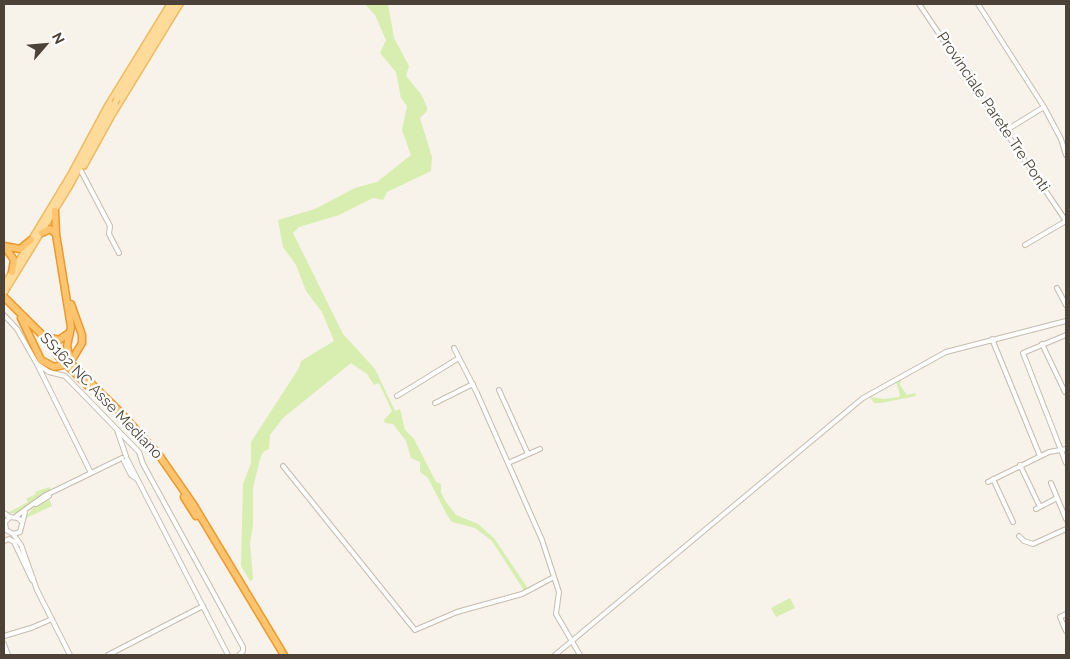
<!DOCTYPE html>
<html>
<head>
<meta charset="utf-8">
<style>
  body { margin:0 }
  #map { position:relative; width:1070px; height:659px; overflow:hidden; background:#f7f2ea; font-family:Raleway,sans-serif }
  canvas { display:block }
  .frame { position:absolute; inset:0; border:5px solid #4c4237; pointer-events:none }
  .north { position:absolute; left:20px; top:20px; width:50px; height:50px; -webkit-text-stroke:4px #fff; paint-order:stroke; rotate:63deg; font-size:14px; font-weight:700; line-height:20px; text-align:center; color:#4c4237 }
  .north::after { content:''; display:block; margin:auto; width:18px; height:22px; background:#4c4237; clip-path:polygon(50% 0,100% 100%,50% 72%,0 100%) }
</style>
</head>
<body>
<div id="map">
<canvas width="1070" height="659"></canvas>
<div class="frame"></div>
<div class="north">N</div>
</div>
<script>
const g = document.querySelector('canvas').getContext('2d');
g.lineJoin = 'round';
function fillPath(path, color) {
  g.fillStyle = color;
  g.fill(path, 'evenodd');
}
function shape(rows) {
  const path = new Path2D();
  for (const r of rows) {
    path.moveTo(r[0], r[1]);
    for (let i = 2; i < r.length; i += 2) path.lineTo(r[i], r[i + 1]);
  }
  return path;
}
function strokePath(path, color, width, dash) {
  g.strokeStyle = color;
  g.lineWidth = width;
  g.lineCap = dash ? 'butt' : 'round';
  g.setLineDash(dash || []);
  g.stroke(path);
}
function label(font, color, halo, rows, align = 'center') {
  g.font = font + ' Raleway,sans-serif';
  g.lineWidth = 5;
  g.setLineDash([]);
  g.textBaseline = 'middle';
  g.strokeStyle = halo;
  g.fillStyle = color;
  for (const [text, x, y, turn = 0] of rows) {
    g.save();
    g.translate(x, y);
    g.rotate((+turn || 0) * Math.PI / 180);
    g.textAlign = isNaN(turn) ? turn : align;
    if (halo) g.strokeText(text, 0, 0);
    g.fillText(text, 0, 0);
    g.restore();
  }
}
fillPath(shape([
  [365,4,388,4,394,38,409,66,406,76,421,94,427,107,427,111,420,118,432,157,431,171,387,192,383,200,373,198,339,215,299,227,293,233,343,334,375,369,395,411,400,409,405,430,414,439,436,482,441,484,441,493,446,502,456,515,478,524,494,538,529,590,525,592,492,541,475,528,452,522,447,515,428,478,420,472,420,462,411,458,406,441,393,424,385,423,384,420,392,411,379,383,374,385,367,374,351,363,283,418,270,435,269,449,263,452,260,459,253,488,253,525,250,543,253,579,250,581,241,566,243,484,251,463,251,442,299,368,301,361,334,341,322,312,306,291,296,265,283,247,278,220,315,209,355,188,377,182,411,155,402,130,407,106,401,98,396,72,380,53,386,40,375,15],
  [899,379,901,381,900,385,907,395,915,393,916,396,881,403,874,403,870,397,884,399,899,397,900,395,896,381],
  [49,487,51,490,32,501,19,513,7,513,28,502,26,499,36,494,35,492],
  [49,499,52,506,24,519,33,508],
  [790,598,795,608,776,617,771,608]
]), '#d7eeb0');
const minor = shape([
  [919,4,1066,221],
  [978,4,1044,107,1061,139,1066,155],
  [1005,131,1044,107],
  [81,171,110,226,109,234,119,253],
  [1025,245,1066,221],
  [1057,288,1066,305],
  [4,315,17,329,37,364,91,473],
  [1066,335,1023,353,1066,463],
  [992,339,1040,456],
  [1042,344,1065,392],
  [454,348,477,393,542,540,559,592,556,614,580,655],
  [37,364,49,372,65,376,139,452,143,464,243,647,243,651,239,655],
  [499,390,528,454],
  [397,396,459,358],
  [435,403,473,384],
  [117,430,126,456],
  [127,459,228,655],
  [124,461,131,475,137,479],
  [508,463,540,449],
  [1020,465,1040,507],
  [283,466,415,630,457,612,522,594,554,577],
  [993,479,1013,522],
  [988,482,1049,452,1066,449],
  [1051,483,1066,519],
  [36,504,49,496],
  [1036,509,1057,498],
  [4,513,10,517],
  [15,517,44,496,122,458],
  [22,522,18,518,10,517,5,522,6,530,13,534,20,532,25,512],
  [13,534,21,545,37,590,70,655],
  [1019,536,1024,541,1033,544,1066,529],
  [4,541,9,539,14,542,32,580],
  [1066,614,1060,617,1066,631],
  [4,636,31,628,52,619],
  [4,644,8,655],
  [108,655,203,606],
  [555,655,863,398,946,352,1066,321]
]);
const major = shape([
  [117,99,175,4],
  [84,166,111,117,180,4],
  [4,285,71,174,108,105,170,4],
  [4,293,69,187,115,103]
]);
const highway = shape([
  [55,211,56,234,71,327,67,346,70,360],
  [42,233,50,229,56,234],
  [4,246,20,249,31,240],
  [5,247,14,260,12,272],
  [4,297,121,413,159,455,193,504,284,655],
  [71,304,82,335,82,343,73,358],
  [21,318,41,360,54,367,63,365],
  [46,337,59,340,69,333],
  [58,356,88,386],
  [184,497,196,516]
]);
strokePath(minor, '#c6bcae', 6);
strokePath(major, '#f0ba5e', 8);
strokePath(highway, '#ee992d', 9);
strokePath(minor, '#fff', 4);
strokePath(major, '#ffdb9b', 5);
strokePath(highway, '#ffc46d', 6);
const majorBridge = shape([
  [115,103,117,99]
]);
strokePath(majorBridge, '#f0ba5e', 8, []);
strokePath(majorBridge, '#ffdb9b', 5);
label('15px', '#4c4237', '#fff', [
  ["Provinciale Parete Tre Ponti",993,112,56],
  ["SS162 NC Asse Mediano",101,396,46]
]);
</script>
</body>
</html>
